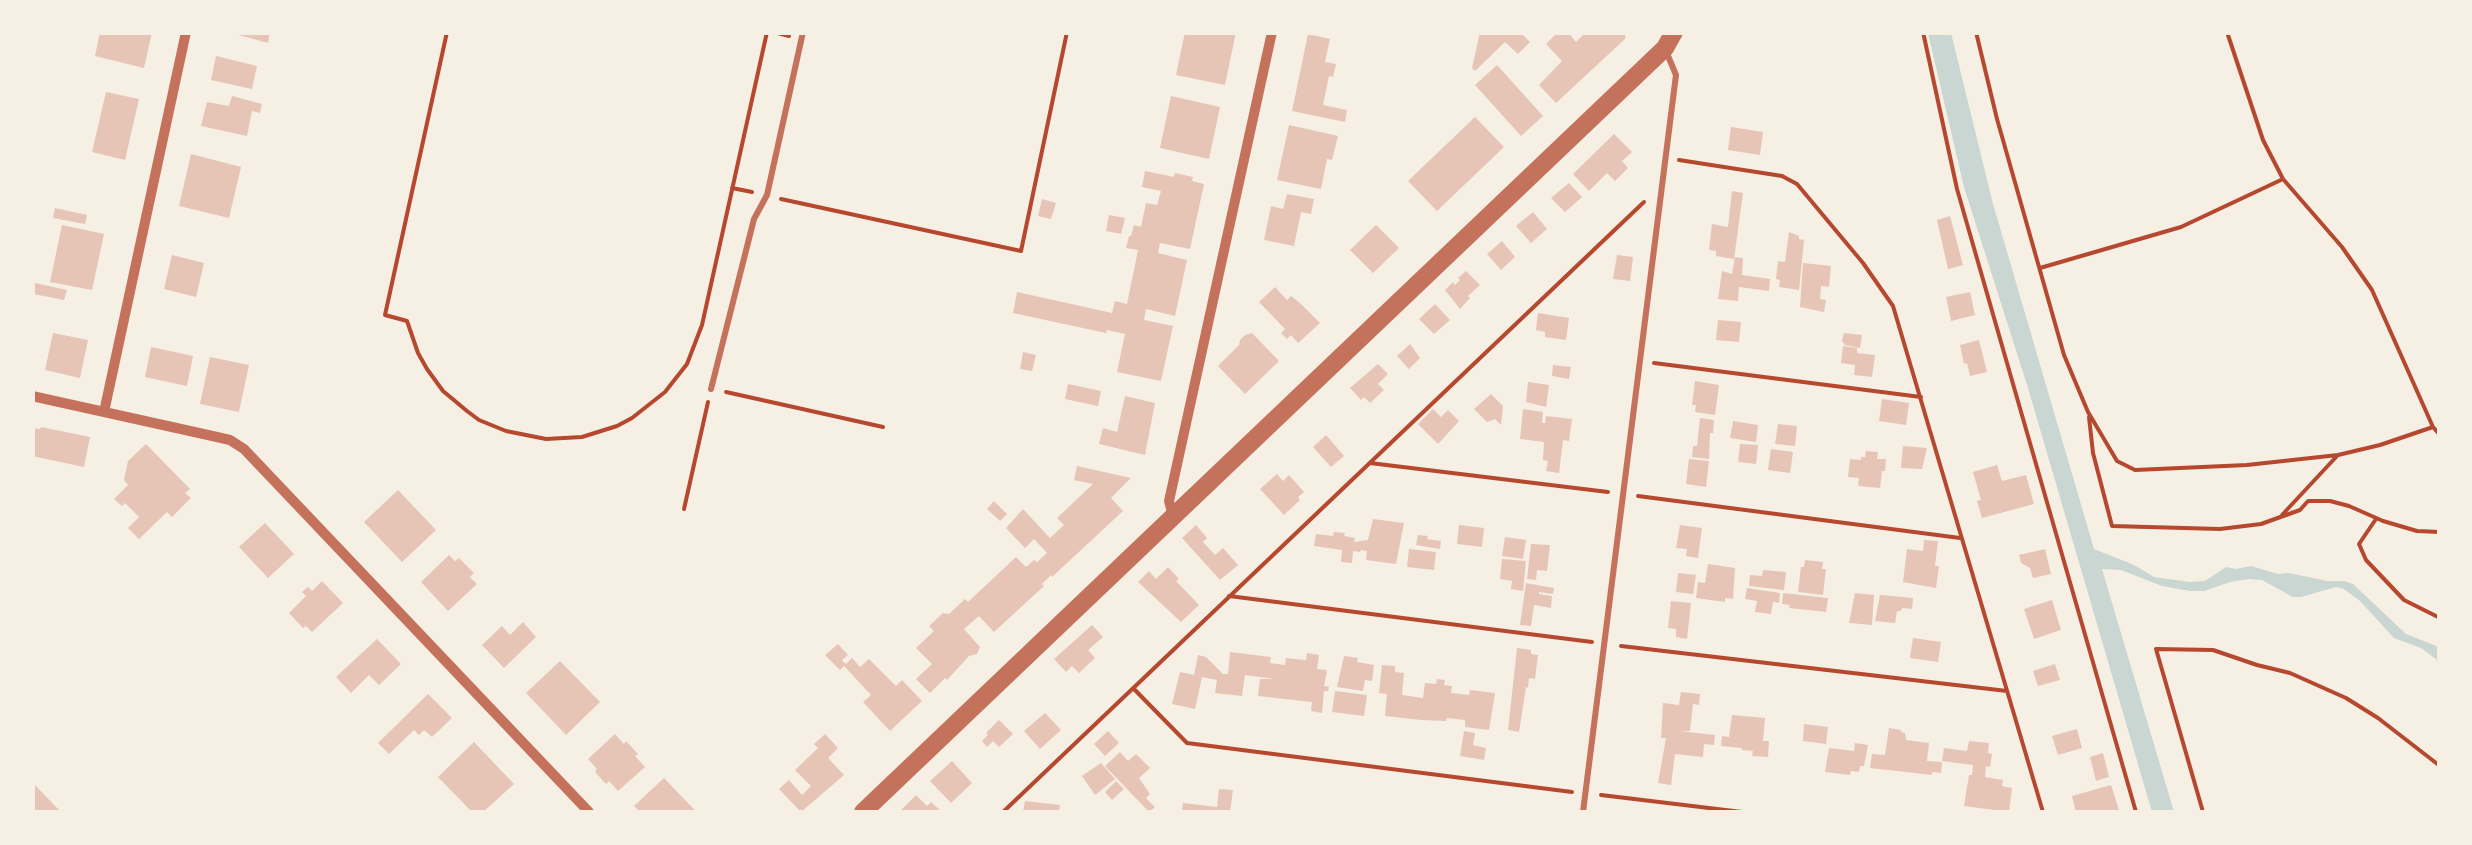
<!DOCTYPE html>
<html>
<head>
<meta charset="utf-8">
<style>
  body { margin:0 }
  #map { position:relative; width:2472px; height:845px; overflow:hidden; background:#f6efe4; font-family:"IBM Plex Sans",sans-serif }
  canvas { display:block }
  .frame { position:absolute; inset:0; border:35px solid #f6efe4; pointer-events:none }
</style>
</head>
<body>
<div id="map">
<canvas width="2472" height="845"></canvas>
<div class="frame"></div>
</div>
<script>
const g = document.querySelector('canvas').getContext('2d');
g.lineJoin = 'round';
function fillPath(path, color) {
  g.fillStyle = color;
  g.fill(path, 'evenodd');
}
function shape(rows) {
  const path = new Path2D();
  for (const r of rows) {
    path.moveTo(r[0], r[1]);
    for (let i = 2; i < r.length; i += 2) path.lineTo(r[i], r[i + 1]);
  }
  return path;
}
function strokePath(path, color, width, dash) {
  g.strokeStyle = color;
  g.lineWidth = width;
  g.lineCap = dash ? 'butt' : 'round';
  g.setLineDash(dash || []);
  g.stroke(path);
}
fillPath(shape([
  [1928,33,1951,33,1993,204,2094,549,2134,565,2154,577,2189,582,2205,581,2226,567,2236,569,2251,566,2278,574,2289,573,2327,581,2344,581,2353,584,2406,634,2439,647,2439,666,2436,659,2421,648,2394,638,2360,601,2344,589,2336,587,2301,597,2293,597,2262,580,2249,579,2230,582,2204,591,2190,591,2162,586,2121,570,2102,569,2174,812,2152,812,2028,388,1964,187]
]), '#c9d6d2');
fillPath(shape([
  [100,32,152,32,144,68,95,56],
  [227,32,270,32,268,43],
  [1185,32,1236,32,1225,85,1176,75],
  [1480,32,1520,32,1530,42,1518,54,1505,42,1475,71,1472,68],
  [1558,32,1568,32,1576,42,1586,32,1626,32,1625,39,1556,103,1539,85,1562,61,1546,44],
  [1308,34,1330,39,1325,62,1336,64,1333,77,1329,76,1323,105,1347,110,1345,122,1292,111],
  [216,56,257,66,252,89,211,80],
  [1497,65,1543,116,1521,136,1475,85],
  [106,92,139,99,125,160,92,152],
  [232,96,262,104,260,113,252,111,247,136,201,126,207,102,229,106],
  [1171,96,1220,107,1209,159,1160,148],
  [1475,117,1504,147,1437,211,1408,181],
  [1289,125,1338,136,1332,160,1327,159,1321,189,1277,180],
  [1731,127,1763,132,1760,155,1728,150],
  [1614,134,1632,152,1622,161,1628,168,1615,181,1607,173,1589,191,1573,174],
  [191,154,241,167,229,218,179,206],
  [1145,171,1174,177,1175,173,1193,177,1192,181,1204,184,1190,249,1160,243,1158,253,1187,260,1175,316,1146,309,1144,320,1173,326,1161,381,1117,372,1125,334,1107,330,1106,333,1013,313,1017,292,1112,313,1115,301,1127,304,1138,250,1126,248,1129,236,1131,236,1134,225,1141,227,1146,203,1157,205,1161,191,1142,187],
  [1569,183,1582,197,1565,212,1551,198],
  [1732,191,1743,193,1734,259,1716,256,1716,251,1709,250,1712,224,1728,227],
  [1287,194,1314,199,1311,214,1301,212,1294,246,1264,240,1271,206,1283,209],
  [1042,199,1056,203,1051,219,1038,216],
  [55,208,87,215,85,224,53,218],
  [1533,212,1547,229,1531,243,1516,226],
  [1109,215,1125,218,1121,234,1106,231],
  [1950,216,1963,265,1948,269,1937,220],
  [62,225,104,234,92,290,50,282],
  [1376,225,1399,248,1373,273,1350,250],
  [1789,232,1799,236,1799,239,1804,240,1799,290,1779,287,1780,280,1776,279,1778,261,1785,262],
  [1502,241,1515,257,1501,270,1487,254],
  [172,255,204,263,196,297,164,289],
  [1617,255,1633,257,1630,281,1613,279],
  [1735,257,1743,258,1742,275,1770,279,1769,291,1739,287,1738,301,1718,299,1722,271,1732,274],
  [1803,263,1831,266,1829,287,1821,286,1820,299,1826,300,1824,312,1800,307],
  [1466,271,1480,285,1468,296,1470,298,1460,309,1445,290,1453,282,1455,285,1460,280,1458,278],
  [35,283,67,290,64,300,33,294],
  [1275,287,1287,300,1291,296,1300,303,1320,323,1298,343,1291,335,1287,339,1281,333,1285,329,1259,302],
  [1970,292,1975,315,1951,321,1946,297],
  [1435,304,1450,320,1434,334,1419,319],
  [1538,313,1569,318,1566,340,1545,337,1545,332,1536,330],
  [1718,320,1741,322,1739,342,1716,340],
  [53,333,88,340,80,378,45,370],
  [1252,333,1279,361,1245,394,1218,366,1239,345,1240,340,1245,335],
  [1844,333,1862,335,1860,348,1845,345,1842,341],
  [1979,340,1987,372,1970,376,1967,363,1964,364,1960,345],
  [1410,344,1420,358,1409,369,1397,356],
  [1843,346,1857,348,1857,353,1875,355,1872,377,1854,375,1855,365,1841,363],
  [151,347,193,356,187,386,145,377],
  [1023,352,1036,355,1032,371,1020,369],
  [210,357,249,365,239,412,200,404],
  [1378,364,1388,374,1378,384,1384,390,1370,403,1364,397,1361,400,1350,388],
  [1553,365,1571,367,1569,379,1552,376],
  [1695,381,1719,385,1715,415,1695,412,1696,405,1692,405],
  [1528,382,1549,385,1546,407,1526,402],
  [1068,384,1101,391,1098,406,1065,399],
  [1491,394,1503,406,1501,425,1495,419,1487,422,1474,409],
  [1125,396,1155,403,1145,455,1099,444,1103,428,1117,432],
  [1882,399,1909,403,1906,425,1879,421],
  [1433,409,1441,417,1448,410,1459,421,1438,444,1418,424],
  [1523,409,1543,412,1542,423,1545,423,1546,416,1572,419,1569,441,1563,440,1559,473,1546,471,1548,461,1543,460,1544,442,1520,439],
  [1700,418,1714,420,1713,433,1710,433,1709,459,1692,457,1693,446,1697,446],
  [1733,421,1758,425,1756,442,1730,438],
  [1778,424,1797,426,1795,446,1775,444],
  [41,427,90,437,84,467,32,456,32,428,40,429],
  [1326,435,1344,456,1331,467,1313,447],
  [146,444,190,489,185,493,191,498,172,517,167,512,139,539,128,528,139,517,125,503,122,506,114,499,128,485,124,480,128,461],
  [1740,444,1758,445,1756,464,1738,462],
  [1903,446,1927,448,1922,469,1901,468],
  [1771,449,1793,452,1790,473,1768,470],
  [1866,451,1878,452,1877,459,1886,459,1885,471,1882,471,1880,488,1858,486,1859,478,1848,477,1850,459,1861,460,1861,457,1865,457],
  [1689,459,1709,461,1706,487,1686,484],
  [1997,465,2002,481,2026,475,2034,504,1982,518,1977,501,1981,500,1973,472],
  [1077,466,1131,478,1111,498,1123,511,1052,577,1051,575,1042,584,1044,586,994,632,979,616,964,629,980,647,977,654,969,656,947,680,945,678,930,693,916,679,932,664,916,648,934,631,929,626,943,613,949,614,965,599,968,602,1016,557,1026,567,1034,560,1037,562,1047,553,1034,539,1025,548,1006,528,1023,509,1050,538,1064,525,1057,518,1093,484,1074,480],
  [1277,474,1283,481,1289,475,1304,492,1298,497,1300,500,1284,515,1260,489],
  [398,490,436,530,402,562,364,522],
  [994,501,1007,514,1000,521,987,509],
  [1373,519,1404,523,1396,564,1366,560,1367,551,1361,550,1360,552,1353,551,1352,563,1341,562,1342,550,1314,546,1316,534,1333,536,1334,532,1345,533,1344,536,1355,538,1354,542,1368,540],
  [265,523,294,554,268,578,239,547],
  [1196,525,1207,538,1203,542,1215,555,1223,548,1238,565,1220,580,1182,538],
  [1459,525,1484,528,1482,547,1457,544],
  [1680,525,1702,528,1698,558,1686,556,1687,549,1676,548],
  [1418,535,1428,536,1427,539,1441,541,1440,549,1416,545],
  [1505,537,1526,540,1523,559,1502,556],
  [1924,540,1938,541,1935,566,1939,566,1936,588,1903,582,1907,549,1923,551],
  [1531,544,1550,545,1547,571,1537,570,1536,580,1527,579],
  [1409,549,1436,552,1434,570,1407,567],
  [2045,549,2051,574,2033,578,2030,568,2021,563,2019,555],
  [449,555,455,561,459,558,474,573,470,577,477,584,448,611,421,582],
  [1502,559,1526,561,1523,591,1511,589,1512,581,1500,579],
  [1805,560,1823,562,1822,569,1826,569,1823,595,1798,592,1801,567,1804,567],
  [1708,564,1735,568,1733,599,1725,598,1725,602,1696,598,1698,582,1705,583],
  [1168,567,1179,579,1176,581,1199,605,1181,622,1138,582,1149,571,1156,579],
  [1763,570,1786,572,1784,590,1749,586,1750,575,1762,576],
  [1678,573,1696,575,1693,594,1676,592],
  [322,581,343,603,312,632,306,626,303,628,289,613,306,596,302,592,308,587,312,591],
  [1526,583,1554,588,1553,594,1539,592,1539,594,1552,596,1551,608,1534,605,1531,626,1520,625],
  [1747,588,1780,593,1779,603,1773,602,1771,614,1755,612,1757,601,1745,599],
  [1783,593,1828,598,1826,612,1789,608,1790,605,1782,604],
  [1855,593,1874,595,1872,625,1849,623],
  [1880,595,1913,598,1912,609,1902,608,1901,611,1897,611,1895,623,1875,621],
  [2052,600,2061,630,2034,639,2024,609],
  [1671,601,1691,603,1687,639,1676,637,1676,629,1668,628],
  [523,622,536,637,504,668,482,645,502,626,510,635],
  [1092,625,1103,637,1088,650,1095,658,1079,673,1072,666,1066,672,1054,659],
  [1913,638,1941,642,1938,662,1910,658],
  [377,639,401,664,379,685,369,675,351,693,336,677],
  [838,644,848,655,842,660,846,664,840,670,825,655],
  [1517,648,1531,650,1531,654,1538,655,1535,679,1529,678,1528,688,1526,687,1519,732,1508,730],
  [1230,652,1271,657,1270,663,1285,665,1286,658,1306,660,1307,653,1319,655,1317,669,1327,670,1324,686,1329,687,1328,691,1324,691,1322,713,1311,711,1312,702,1258,696,1260,679,1274,679,1245,675,1242,696,1215,693,1217,680,1202,677,1195,709,1172,704,1180,672,1194,675,1198,655,1206,657,1223,674,1228,674],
  [1344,656,1358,658,1357,662,1374,665,1372,681,1365,680,1363,691,1337,687],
  [852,658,860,667,869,659,896,686,902,680,922,701,890,731,863,702,871,695,844,666],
  [560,661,600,702,566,735,526,693],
  [2055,664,2060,680,2038,686,2033,671],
  [1382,665,1395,666,1395,672,1404,673,1402,695,1423,698,1425,683,1436,684,1437,679,1445,680,1444,685,1452,686,1451,693,1469,695,1470,690,1495,693,1489,730,1465,727,1465,720,1447,718,1446,721,1421,720,1385,716,1387,694,1379,693],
  [1335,691,1367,695,1364,716,1332,712],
  [1681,692,1700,694,1699,705,1693,704,1690,731,1679,731,1715,735,1714,745,1704,744,1703,757,1675,754,1671,785,1658,783,1666,738,1661,738,1663,703,1679,705],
  [428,694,452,718,432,737,424,730,419,735,414,730,389,754,378,743],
  [1045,713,1061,730,1040,749,1024,731],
  [1732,715,1765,718,1763,741,1769,741,1768,757,1752,756,1753,751,1742,750,1742,748,1721,746,1722,736,1729,737],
  [999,720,1013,734,999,747,993,741,987,747,982,741,988,735,986,733],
  [1804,724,1828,727,1826,744,1803,741],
  [1889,728,1901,730,1901,732,1905,733,1906,740,1929,743,1927,761,1942,762,1941,773,1932,772,1932,775,1870,768,1872,754,1885,755],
  [2077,729,2082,748,2058,755,2052,736],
  [1108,731,1119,743,1105,756,1094,744],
  [1464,731,1475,733,1473,745,1486,748,1484,760,1460,756],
  [615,734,624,744,626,741,638,754,635,756,645,767,618,791,609,781,606,784,595,772,597,769,588,759],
  [825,734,838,748,828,758,844,775,801,812,779,789,789,780,802,795,811,786,795,770,818,748,814,744],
  [1969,741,1989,743,1988,753,1992,754,1990,767,1986,766,1985,777,2003,780,2002,786,2012,788,2009,812,1964,806,1969,775,1972,775,1973,765,1942,761,1944,748,1967,751],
  [474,742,514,784,483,812,472,812,438,777],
  [1855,743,1868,745,1864,766,1860,766,1859,772,1851,771,1850,775,1825,772,1829,748,1854,751],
  [1120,752,1128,761,1136,754,1150,768,1139,778,1150,794,1146,798,1155,807,1149,812,1105,766],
  [2103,753,2109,777,2096,781,2090,757],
  [952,761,972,783,951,803,930,781],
  [1101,763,1115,779,1095,795,1082,776],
  [664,778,684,799,697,812,640,812,634,806],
  [1116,781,1124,789,1112,800,1105,792],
  [32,782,60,811,58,812,32,812],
  [2111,785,2119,810,2111,812,2076,812,2072,796],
  [1219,789,1233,790,1230,812,1182,812,1183,803,1217,807],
  [916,795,927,806,931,802,942,812,903,812,901,810],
  [1025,801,1060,805,1059,812,1023,812]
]), '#e6c5b7');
strokePath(shape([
  [447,32,385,315,407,321,418,353,427,369,443,391,467,411,479,420,506,431,546,439,582,437,617,426,632,418,665,392,687,364,702,325,767,32],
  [774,32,789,36],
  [1923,32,1957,189,2136,812],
  [1976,32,1997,119,2064,355,2088,412,2117,461,2135,470,2247,465,2338,455,2380,445,2433,427],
  [2227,32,2263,140,2283,179,2342,247,2372,290,2433,427,2440,435],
  [1679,160,1782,176,1797,184,1863,263,1893,306,2043,812],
  [732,188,752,192],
  [781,199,1021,251,1067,32],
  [2040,268,2181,227,2283,179],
  [1654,363,1921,397],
  [726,392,883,427],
  [2089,417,2093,453,2112,526,2220,529,2261,524,2300,510,2308,501,2330,501,2349,506,2383,521,2417,531,2440,532],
  [1370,463,1608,492],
  [1638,496,1960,538],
  [684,509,708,402],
  [2282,515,2337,456],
  [2376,519,2359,544,2366,560,2404,600,2440,618],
  [1229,596,1592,642],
  [1621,646,2007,691],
  [1133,688,1187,743,1572,792],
  [1601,795,1742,812],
  [1003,812,1644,202],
  [2203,812,2156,649,2213,650,2257,665,2290,673,2346,698,2378,718,2440,766]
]), '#b5482f', 4);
strokePath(shape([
  [711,389,754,219,767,195,803,32],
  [1583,812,1676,75,1666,51]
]), '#c5725c', 6);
strokePath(shape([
  [32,396,208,435,230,440,244,449,589,812],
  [104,412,186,32],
  [1173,516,1169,501,1272,32]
]), '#c5725c', 10);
strokePath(shape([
  [863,812,1665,48,1674,32]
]), '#c5725c', 18);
</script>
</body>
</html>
